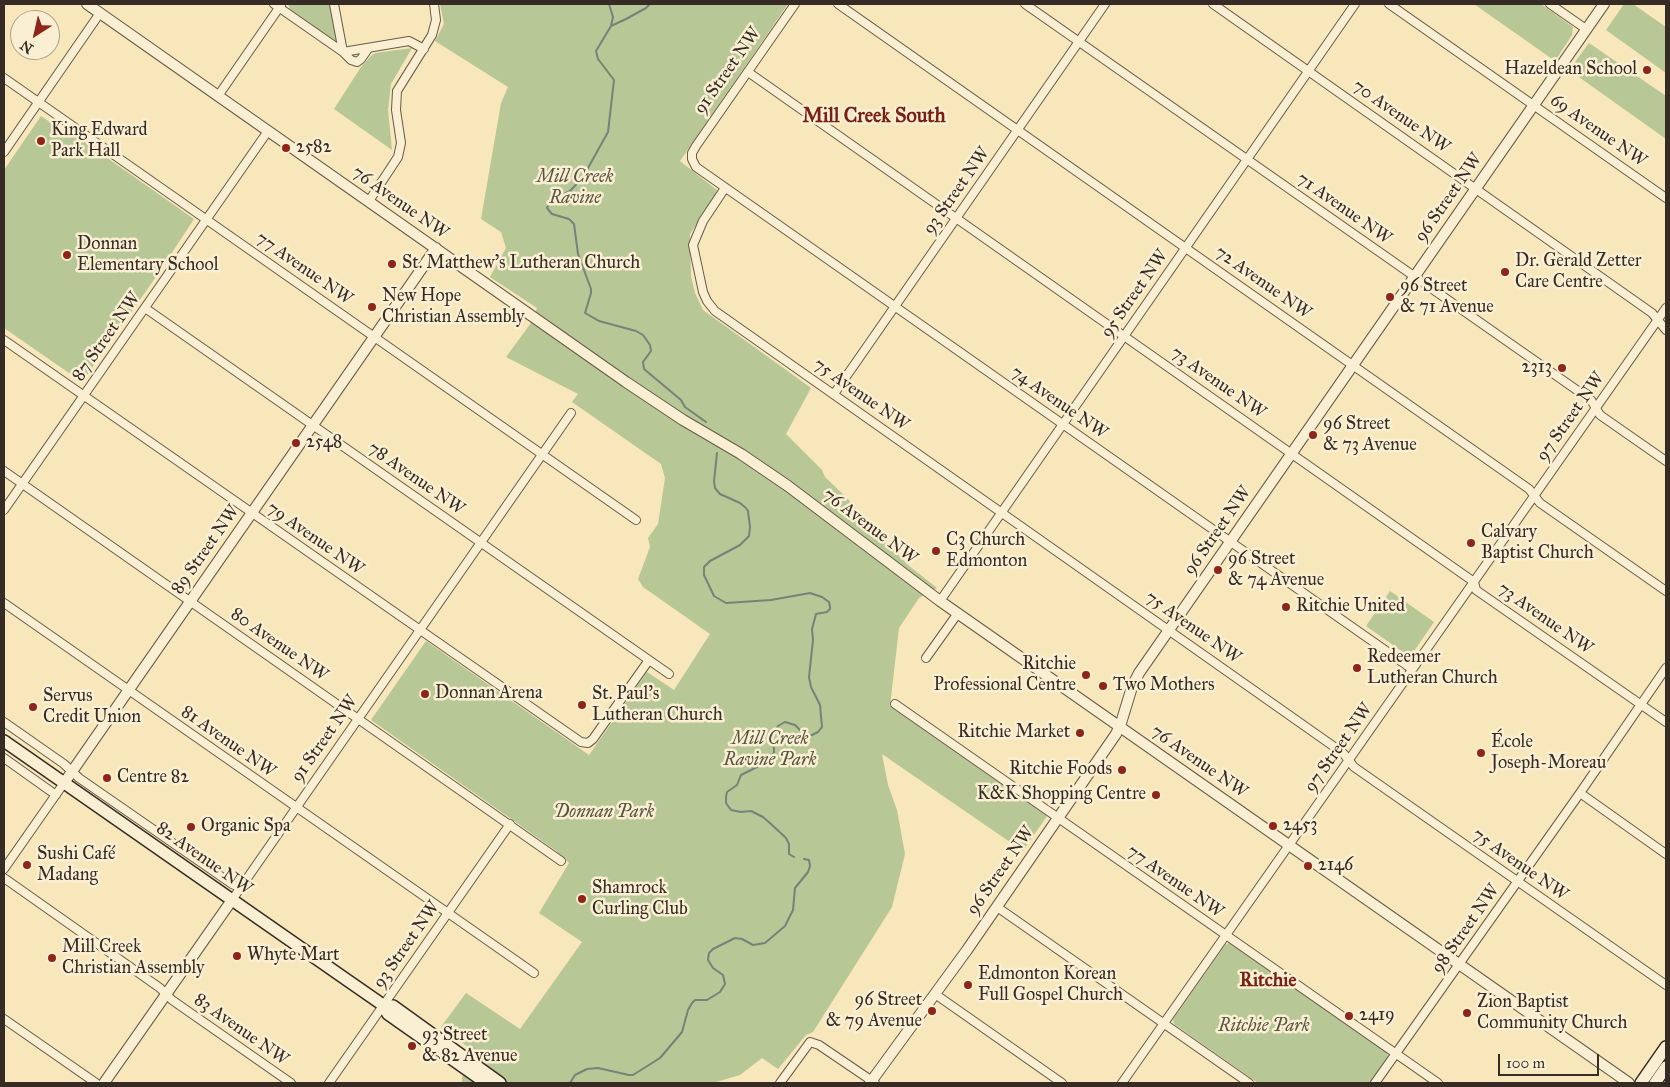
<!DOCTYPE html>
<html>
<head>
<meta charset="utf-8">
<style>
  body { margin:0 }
  #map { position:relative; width:1670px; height:1087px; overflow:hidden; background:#f8e7ba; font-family:"IM FELL Great Primer",serif }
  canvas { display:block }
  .frame { position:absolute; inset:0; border:5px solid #372c25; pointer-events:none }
  .north { position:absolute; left:10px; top:10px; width:50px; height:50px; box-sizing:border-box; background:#faefd2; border:1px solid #aca18d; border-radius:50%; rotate:215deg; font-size:14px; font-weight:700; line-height:20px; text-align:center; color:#372c25 }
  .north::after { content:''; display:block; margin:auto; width:18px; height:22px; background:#8f2418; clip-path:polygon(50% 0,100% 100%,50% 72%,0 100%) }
  .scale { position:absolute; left:1498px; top:1054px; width:101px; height:22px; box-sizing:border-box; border:2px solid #372c25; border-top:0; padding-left:6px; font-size:15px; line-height:18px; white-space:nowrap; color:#372c25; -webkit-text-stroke:4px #faefd2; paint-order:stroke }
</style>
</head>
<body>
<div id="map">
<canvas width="1670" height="1087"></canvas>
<div class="frame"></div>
<div class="north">N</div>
<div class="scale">100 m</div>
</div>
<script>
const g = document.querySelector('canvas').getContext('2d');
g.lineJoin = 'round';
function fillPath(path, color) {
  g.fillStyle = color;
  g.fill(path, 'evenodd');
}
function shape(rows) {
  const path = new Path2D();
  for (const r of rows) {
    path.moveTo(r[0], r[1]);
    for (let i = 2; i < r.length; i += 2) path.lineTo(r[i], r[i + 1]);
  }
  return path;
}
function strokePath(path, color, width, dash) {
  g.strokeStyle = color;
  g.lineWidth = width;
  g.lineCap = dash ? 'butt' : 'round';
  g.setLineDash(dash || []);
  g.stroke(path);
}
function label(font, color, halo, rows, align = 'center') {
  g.font = font + ' "IM FELL Great Primer",serif';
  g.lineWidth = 5;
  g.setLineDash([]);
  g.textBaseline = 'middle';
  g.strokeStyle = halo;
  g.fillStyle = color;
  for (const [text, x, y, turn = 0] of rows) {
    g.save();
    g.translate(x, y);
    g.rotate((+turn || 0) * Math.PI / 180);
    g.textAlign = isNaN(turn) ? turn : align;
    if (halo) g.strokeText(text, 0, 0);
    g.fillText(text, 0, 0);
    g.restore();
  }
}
fillPath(shape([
  [288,4,331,4,337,40,335,41,290,9],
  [440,4,788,4,680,161,718,191,690,234,691,276,695,293,703,310,811,388,786,434,822,470,825,477,848,499,870,526,908,565,937,588,919,598,899,628,890,706,1047,816,1023,851,882,754,888,785,897,810,905,854,892,907,813,1032,806,1035,778,1069,762,1058,740,1075,713,1083,462,1083,462,1077,476,1053,441,1027,466,993,520,1029,582,942,539,913,569,863,555,850,371,720,426,641,589,755,647,672,674,690,710,634,643,587,638,579,650,547,648,538,658,524,665,478,661,464,572,402,578,394,506,357,531,323,537,308,490,277,506,248,501,232,481,219,501,103,508,87,435,41,444,24],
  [1474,4,1541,4,1573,27,1572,35,1555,61],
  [1624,4,1633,4,1666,27,1666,73,1606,30],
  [1589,43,1666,96,1666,139,1569,70],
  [412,48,391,84,388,110,392,150,334,109,361,67,371,56,375,53],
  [41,116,72,137,76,136,194,219,158,274,82,382,4,328,4,170],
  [1390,591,1434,622,1410,657,1366,626],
  [1229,943,1387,1052,1388,1058,1370,1083,1258,1083,1174,1024,1173,1019,1225,945]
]), '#b7c795');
strokePath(shape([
  [609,4,613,17,611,26,596,51,598,59,614,80,608,132,583,177,571,190,550,202,547,208,552,214,569,219,574,224,578,254,591,289,591,293,585,313,599,321,636,331,643,335,650,345,651,351,643,362,644,369,681,400,685,407,706,422],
  [611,26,626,19,646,8,650,4],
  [717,453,714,481,715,488,720,494,740,503,746,508,748,511,750,527,749,536,740,545,710,561,704,567,704,575,714,596,726,603,771,600,810,593,822,597,829,602,830,607,830,609,827,612,816,614,812,629,813,640,809,677,811,687,820,705,822,727,818,732,812,735,805,735,795,725,785,722,778,726,772,735,772,743,774,748,774,753,759,766,741,775,737,785,727,792,726,797,726,803,731,810,741,812,751,811,763,817,771,824,786,838,789,844,789,854,794,857],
  [570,1083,575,1075,587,1069,598,1068,629,1075,633,1075,660,1058,682,1032,688,1010,692,1003,695,1000,707,1000,720,992,725,984,723,975,713,968,708,960,709,953,713,949,735,938,742,939,753,945,765,943,785,926,793,910,795,888,808,872,810,866,809,860,804,859]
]), '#74847a', 2);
const minor = shape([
  [274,4,343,52,409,41,424,49],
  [334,4,343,52,351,60,357,62,361,59,368,49],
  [795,4,696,146,692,153,692,159,696,167,1412,669],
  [838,4,1529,489,1540,503,1666,591],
  [1025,4,1591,400,1600,415,1666,461],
  [1213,4,1652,313,1666,330],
  [1389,4,1666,198],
  [1550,4,1586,29],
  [748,72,1467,577,1474,582,1476,590,1666,722],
  [4,78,636,520],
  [218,96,281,5],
  [4,152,100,13],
  [725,188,703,221,693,245,703,292,707,301,715,311,1343,753,1354,767,1666,985],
  [369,201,398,157,401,143,396,110,397,91,432,35,436,20,434,4],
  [145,308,669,674],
  [4,340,581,742,588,743,593,739,649,660],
  [834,394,1105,4],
  [4,471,561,861],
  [4,510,268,131],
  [940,601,1355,4],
  [4,603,534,973],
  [926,658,958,613],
  [895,704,1438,1083],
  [4,722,64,764,79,778,232,884,241,888],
  [4,758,56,795],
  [1580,793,1666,854],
  [4,869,64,783],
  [4,878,160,988,172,1000,291,1083],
  [232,900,571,413],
  [997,907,1249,1083],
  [935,994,1062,1083],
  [4,1019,96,1083],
  [329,1083,510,824],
  [780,1083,810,1042,819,1045,875,1083],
  [1122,1083,1666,308],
  [1375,1083,1580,793,1666,668]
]);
const tertiary = shape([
  [87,4,626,382,683,420,741,454,788,486,940,601,1629,1083],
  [64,783,436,248],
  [104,1083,232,900],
  [870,1083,967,950,1116,734,1121,723,1132,687,1139,673,1604,4]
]);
const secondary = shape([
  [4,741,347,980,383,1005,388,1014,486,1083],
  [383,1005,393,1006,500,1083],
  [1641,1083,1666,1047],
  [1655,1083,1666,1067]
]);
strokePath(minor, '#675b4a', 10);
strokePath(tertiary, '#675b4a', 12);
strokePath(secondary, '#372c25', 14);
strokePath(minor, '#faefd2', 8);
strokePath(tertiary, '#faefd2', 10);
strokePath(secondary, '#faefd2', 11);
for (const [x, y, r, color] of [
  [1647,70,5,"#8f2418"],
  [41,141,5,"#8f2418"],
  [286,148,5,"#8f2418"],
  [67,255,5,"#8f2418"],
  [392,264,5,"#8f2418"],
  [1505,272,5,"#8f2418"],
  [1390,297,5,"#8f2418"],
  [372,307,5,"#8f2418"],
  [1562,368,5,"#8f2418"],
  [1313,435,5,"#8f2418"],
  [296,443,5,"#8f2418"],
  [1471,543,5,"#8f2418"],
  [936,551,5,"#8f2418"],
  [1218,570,5,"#8f2418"],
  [1286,607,5,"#8f2418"],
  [1357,668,5,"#8f2418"],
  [1086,675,5,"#8f2418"],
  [1103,686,5,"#8f2418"],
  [425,694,5,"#8f2418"],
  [582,705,5,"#8f2418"],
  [33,707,5,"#8f2418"],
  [1080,733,5,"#8f2418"],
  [1481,753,5,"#8f2418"],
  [1122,770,5,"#8f2418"],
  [107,778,5,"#8f2418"],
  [1156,795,5,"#8f2418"],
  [1273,826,5,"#8f2418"],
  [191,827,5,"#8f2418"],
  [27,865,5,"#8f2418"],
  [1308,866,5,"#8f2418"],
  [582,899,5,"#8f2418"],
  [237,956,5,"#8f2418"],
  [52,958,5,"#8f2418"],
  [968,985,5,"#8f2418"],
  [932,1011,5,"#8f2418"],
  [1467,1013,5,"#8f2418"],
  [1349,1016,5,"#8f2418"],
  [412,1046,5,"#8f2418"]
]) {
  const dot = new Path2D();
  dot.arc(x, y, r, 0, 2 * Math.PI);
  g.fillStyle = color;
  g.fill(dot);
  strokePath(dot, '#faefd2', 2);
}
label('18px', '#372c25', '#faefd2', [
  ["Hazeldean School",1637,70,"right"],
  ["King Edward",51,131],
  ["Park Hall",51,152],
  ["2582",296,148],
  ["Donnan",77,245],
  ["Elementary School",77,266],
  ["Dr. Gerald Zetter",1515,262],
  ["Care Centre",1515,283],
  ["St. Matthew's Lutheran Church",402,264],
  ["96 Street",1400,287],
  ["& 71 Avenue",1400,308],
  ["New Hope",382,297],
  ["Christian Assembly",382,318],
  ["2313",1552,368,"right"],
  ["96 Street",1323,425],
  ["& 73 Avenue",1323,446],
  ["2548",306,443],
  ["Calvary",1481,533],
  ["Baptist Church",1481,554],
  ["C3 Church",946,541],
  ["Edmonton",946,562],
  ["96 Street",1228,560],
  ["& 74 Avenue",1228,581],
  ["Ritchie United",1296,607],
  ["Redeemer",1367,658],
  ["Lutheran Church",1367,679],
  ["Ritchie",1076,665,"right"],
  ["Professional Centre",1076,686,"right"],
  ["Two Mothers",1113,686],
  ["Donnan Arena",435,694],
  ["St. Paul's",592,695],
  ["Lutheran Church",592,716],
  ["Servus",43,697],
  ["Credit Union",43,718],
  ["Ritchie Market",1070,733,"right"],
  ["École",1491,743],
  ["Joseph-Moreau",1491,764],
  ["Ritchie Foods",1112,770,"right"],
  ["Centre 82",117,778],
  ["K&K Shopping Centre",1146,795,"right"],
  ["2453",1283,826],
  ["Organic Spa",201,827],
  ["Sushi Café",37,855],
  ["Madang",37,876],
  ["2146",1318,866],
  ["Shamrock",592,889],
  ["Curling Club",592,910],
  ["Mill Creek",62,948],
  ["Christian Assembly",62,969],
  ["Whyte Mart",247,956],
  ["Edmonton Korean",978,975],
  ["Full Gospel Church",978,996],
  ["96 Street",922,1001,"right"],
  ["& 79 Avenue",922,1022,"right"],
  ["Zion Baptist",1477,1003],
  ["Community Church",1477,1024],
  ["2419",1359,1016],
  ["93 Street",422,1036],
  ["& 82 Avenue",422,1057]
], 'left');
label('18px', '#372c25', '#faefd2', [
  ["91 Street NW",728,71,-55],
  ["70 Avenue NW",1401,117,35],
  ["69 Avenue NW",1598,131,35],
  ["93 Street NW",957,191,-55],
  ["96 Street NW",1449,198,-55],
  ["76 Avenue NW",400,203,35],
  ["71 Avenue NW",1344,209,35],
  ["77 Avenue NW",304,269,35],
  ["72 Avenue NW",1263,283,35],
  ["95 Street NW",1135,294,-55],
  ["87 Street NW",107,337,-55],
  ["73 Avenue NW",1218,383,35],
  ["75 Avenue NW",861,395,35],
  ["74 Avenue NW",1059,403,35],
  ["97 Street NW",1571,417,-55],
  ["78 Avenue NW",416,479,35],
  ["76 Avenue NW",870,527,37],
  ["96 Street NW",1218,531,-55],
  ["79 Avenue NW",315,539,35],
  ["89 Street NW",206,550,-55],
  ["73 Avenue NW",1545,619,35],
  ["75 Avenue NW",1193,628,35],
  ["80 Avenue NW",279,645,35],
  ["91 Street NW",325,739,-55],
  ["81 Avenue NW",228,742,35],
  ["97 Street NW",1339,748,-55],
  ["76 Avenue NW",1199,762,35],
  ["82 Avenue NW",204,859,35],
  ["75 Avenue NW",1520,865,35],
  ["96 Street NW",1001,871,-55],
  ["77 Avenue NW",1175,882,35],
  ["98 Street NW",1466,929,-55],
  ["93 Street NW",407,945,-55],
  ["83 Avenue NW",241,1030,35]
]);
label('italic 18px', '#575341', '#faefd2', [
  ["Mill Creek",575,178],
  ["Ravine",575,199],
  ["Mill Creek",770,740],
  ["Ravine Park",770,761],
  ["Donnan Park",604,813],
  ["Ritchie Park",1264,1027]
]);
label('bold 19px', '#7a1f14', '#faefd2', [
  ["Ritchie",1268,981]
]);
label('bold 20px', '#7a1f14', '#faefd2', [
  ["Mill Creek South",874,117]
]);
</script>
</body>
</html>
